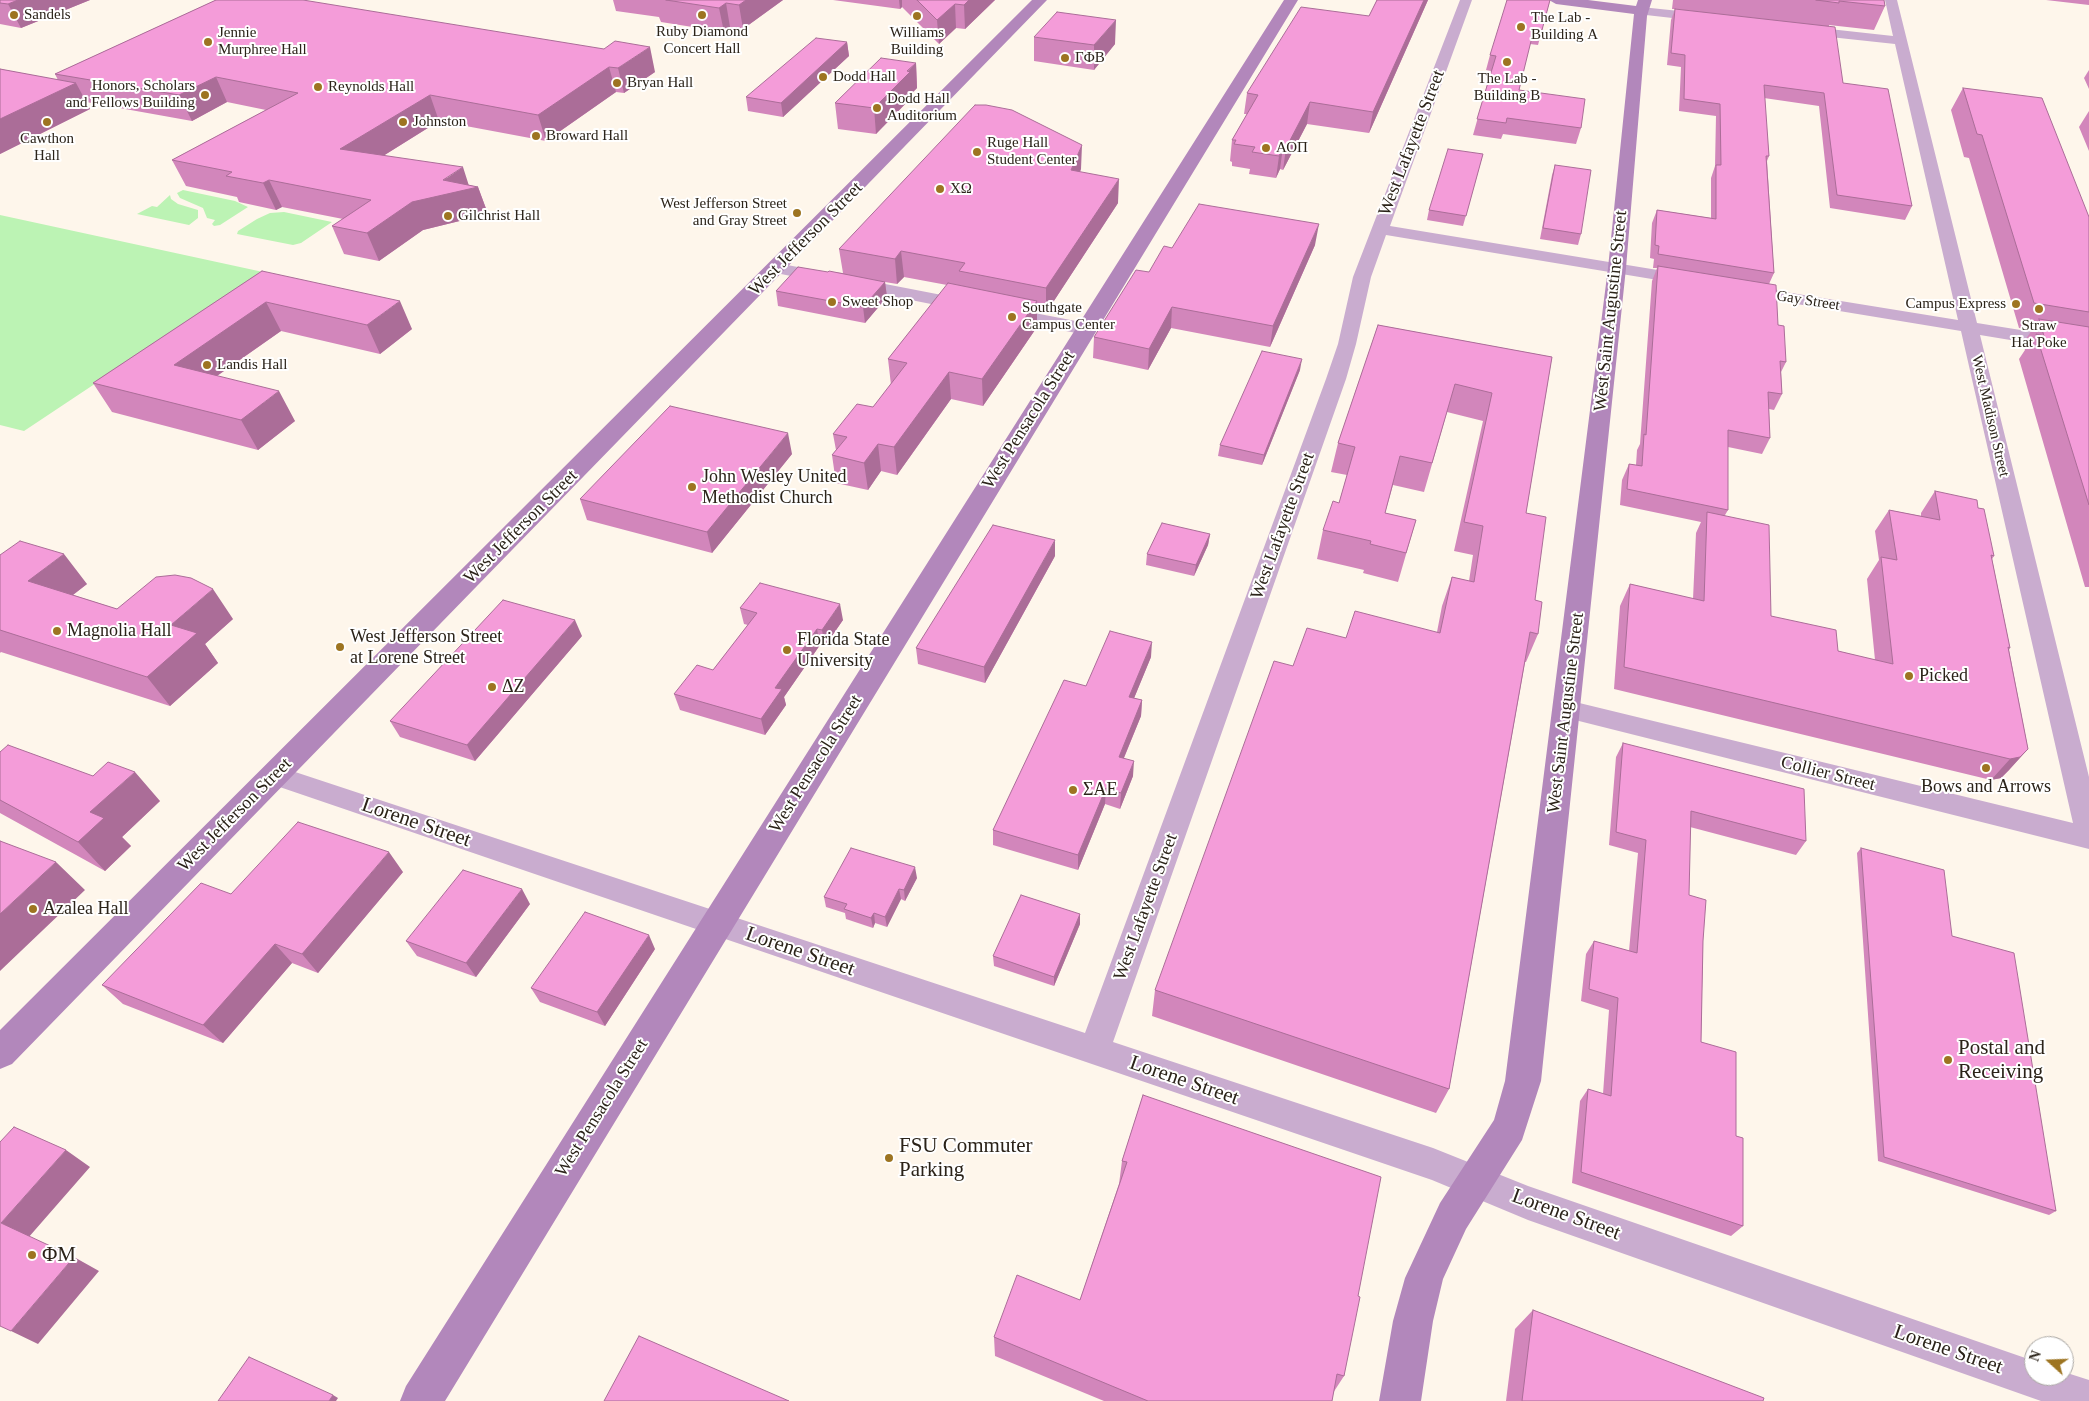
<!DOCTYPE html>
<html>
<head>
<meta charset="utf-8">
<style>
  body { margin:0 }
  #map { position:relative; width:2089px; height:1401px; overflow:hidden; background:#fef6eb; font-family:"Times New Roman",serif }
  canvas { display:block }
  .north { position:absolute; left:2024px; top:1336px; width:50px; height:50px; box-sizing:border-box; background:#fff; border:1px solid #aaa7a3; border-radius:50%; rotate:290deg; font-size:14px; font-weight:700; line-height:20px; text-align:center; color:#2b2319 }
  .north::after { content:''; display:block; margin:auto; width:18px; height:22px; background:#9d7421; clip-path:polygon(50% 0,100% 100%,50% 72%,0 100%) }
</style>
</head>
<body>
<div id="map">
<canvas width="2089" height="1401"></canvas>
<div class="north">N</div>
</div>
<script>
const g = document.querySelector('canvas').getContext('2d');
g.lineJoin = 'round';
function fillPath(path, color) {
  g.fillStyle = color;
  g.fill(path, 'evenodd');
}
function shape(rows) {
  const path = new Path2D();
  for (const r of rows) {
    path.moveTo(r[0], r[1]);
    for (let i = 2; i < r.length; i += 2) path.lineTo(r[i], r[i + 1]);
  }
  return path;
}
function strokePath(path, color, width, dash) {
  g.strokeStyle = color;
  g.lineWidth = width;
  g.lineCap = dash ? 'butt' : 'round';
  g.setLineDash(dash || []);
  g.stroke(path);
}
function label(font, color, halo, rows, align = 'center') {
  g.font = font + ' "Times New Roman",serif';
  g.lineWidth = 4;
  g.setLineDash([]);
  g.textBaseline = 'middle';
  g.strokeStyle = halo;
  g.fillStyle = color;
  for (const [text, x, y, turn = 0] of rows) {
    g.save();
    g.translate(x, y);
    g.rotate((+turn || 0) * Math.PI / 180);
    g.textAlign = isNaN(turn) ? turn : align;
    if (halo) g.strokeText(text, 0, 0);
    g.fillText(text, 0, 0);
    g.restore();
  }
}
fillPath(shape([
  [183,190,235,201,248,207,220,225,214,226,212,224,215,220,207,218,203,208,180,198,177,193],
  [170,195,171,199,178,204,198,210,198,218,189,225,137,214,152,206,157,207],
  [284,212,332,222,301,243,293,245,237,234,238,231,257,219,270,213],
  [0,215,263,272,24,431,0,425]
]), '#bcf3b4');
fillPath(shape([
  [1460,0,1472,0,1390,226,1688,275,1694,276,1697,280,1694,284,1688,285,1386,235,1371,277,1356,344,1346,379,1113,1042,1433,1148,1528,1186,2034,1361,2034,1376,2064,1376,2064,1372,2089,1380,2089,1401,2041,1401,1528,1220,1432,1180,265,782,261,775,265,768,274,765,1085,1033,1326,379,1338,344,1353,277,1460,0],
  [1885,0,1897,0,1977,323,2089,341,2089,353,1980,335,2089,777,2089,849,1567,718,1558,716,1554,709,1558,702,1567,700,2073,823,1961,331,1742,295,1736,294,1733,290,1736,286,1742,285,1958,320,1895,44,1802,34,1796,30,1802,26,1893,36,1885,0],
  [1641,7,1708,14,1714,18,1708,22,1637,14,1635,11,1641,7],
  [777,263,1086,323,1092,325,1095,329,1092,333,1086,335,771,272,768,268,771,264,777,263]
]), '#c9accf');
fillPath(shape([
  [1032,0,1047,0,12,1064,0,1069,0,1030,1032,0],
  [1284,0,1298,0,445,1401,400,1401,406,1386,1284,0],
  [1549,0,1588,0,1636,6,1638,0,1652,0,1647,16,1626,268,1541,1081,1522,1140,1466,1229,1443,1279,1433,1321,1421,1401,1379,1401,1393,1321,1405,1278,1440,1203,1494,1120,1505,1081,1608,268,1634,14,1556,4,1549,0]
]), '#b287bb');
fillPath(shape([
  [0,0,90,0,21,28,0,24],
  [216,0,655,72,624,93,616,92,546,141,439,121,383,156,469,185,478,187,488,214,423,230,379,261,344,254,332,226,343,219,282,207,276,210,239,202,237,197,186,186,172,160,266,110,227,102,192,121,86,102,90,109,0,154,0,69,58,80,55,74],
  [613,0,783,0,743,29,730,27,724,32,661,22,659,17,616,11],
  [833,0,995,0,965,29,956,28,939,44,902,7,900,9],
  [1377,0,1428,0,1369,133,1307,124,1283,170,1280,169,1276,178,1249,174,1250,169,1232,166,1232,162,1230,161,1232,140,1247,114,1244,114,1247,93,1369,16],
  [1550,0,1538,45,1530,44,1519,90,1581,128,1576,144,1503,134,1501,139,1473,135,1491,71,1486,70,1490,55],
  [1673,0,1884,0,1885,6,1874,30,1829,25,1829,26,1843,83,1912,206,1905,220,1830,208,1819,106,1764,98,1769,156,1767,161,1774,273,1769,284,1778,325,1786,362,1781,372,1782,394,1774,410,1769,409,1770,438,1762,454,1728,447,1728,510,1725,515,1771,616,1838,651,1875,660,1867,579,1879,560,1875,531,1889,510,1921,516,1921,513,1935,491,1978,508,1994,556,1992,559,2010,648,2009,650,2028,749,2009,770,2001,778,1991,780,1614,689,1620,606,1630,584,1693,599,1696,533,1701,522,1620,505,1622,480,1629,464,1636,465,1637,450,1640,444,1652,281,1657,268,1653,268,1654,259,1650,258,1652,223,1657,210,1711,218,1711,178,1715,166,1716,116,1679,111,1681,67,1667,65,1671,20,1675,9,1672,9],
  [2046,0,2089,0,2089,5],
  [1034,37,1115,44,1094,70,1034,61],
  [847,42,849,56,783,117,748,111,746,97],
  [916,63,917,88,911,94,912,97,876,134,838,129,835,103],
  [2089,70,2089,89,2084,78],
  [1963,88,2089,217,2089,587,2085,587,2019,359,2025,350,2023,343,2032,330,2019,328,1969,158,1964,157,1951,110],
  [2089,111,2089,151,2079,127],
  [1483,154,1463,226,1427,220,1429,210],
  [1555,165,1581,234,1578,245,1540,239,1552,175],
  [1081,169,1080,172,1118,203,1046,313,1037,312,1037,327,983,406,951,399,897,475,881,471,868,490,836,483,832,455,836,450,833,434,873,407,891,385,888,359,947,285,904,277,897,284,885,282,887,297,865,323,778,306,776,291,828,272,843,273,839,249],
  [1315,245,1270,347,1171,328,1148,370,1093,358,1094,337,1149,272],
  [262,271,412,329,380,354,281,331,217,376,295,421,258,450,112,412,93,383],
  [1378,325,1552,357,1526,513,1538,634,1526,662,1525,662,1449,1089,1436,1113,1152,1016,1155,990,1293,666,1346,638,1437,632,1442,606,1452,577,1469,581,1473,555,1454,551,1483,421,1447,412,1424,492,1393,485,1385,513,1416,520,1398,582,1363,573,1364,570,1317,559,1323,530,1339,503,1347,475,1331,472,1338,443],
  [1300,370,1262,465,1218,456,1220,445],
  [792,454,712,553,587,520,580,499],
  [1210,534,1208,545,1194,576,1146,565,1147,554],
  [0,555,87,584,73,595,117,609,233,619,205,644,218,663,170,706,1,652,0,653],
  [1055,556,985,683,918,664,916,648],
  [740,608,843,620,825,646,820,645,784,697,786,705,765,735,680,710,674,694,713,670,748,625,744,624],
  [582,636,475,761,400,737,390,721],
  [1151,657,1134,698,1142,700,1141,716,1124,758,1133,776,1120,809,1105,804,1078,870,993,845,993,830,1086,686],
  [1623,743,1806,841,1796,855,1690,827,1689,895,1703,941,1701,1042,1736,1136,1743,1226,1731,1236,1572,1183,1580,1101,1588,1089,1603,1094,1609,1010,1581,1001,1586,954,1594,941,1629,951,1638,853,1609,845,1616,757],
  [0,752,160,801,122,837,131,846,105,871,0,813],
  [1861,848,1952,936,2056,1211,2049,1215,1878,1161,1857,853],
  [403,872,318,973,292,963,223,1043,123,1004,102,985,231,894],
  [917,878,905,901,901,899,887,927,875,923,873,928,846,919,845,913,826,907,824,897],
  [530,904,476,977,417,956,406,941],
  [1080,914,1080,924,1054,986,994,966,993,956],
  [655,949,605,1026,540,1002,531,988],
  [1143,1095,1358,1296,1344,1376,1333,1393,1332,1401,1104,1401,995,1356,994,1337,1080,1300,1119,1184,1122,1161],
  [1533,1310,1763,1401,1506,1401,1515,1329]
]), '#d286bb');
fillPath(shape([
  [18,0,90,0,21,28,8,4],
  [746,0,783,0,743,29,739,5],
  [899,0,902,0,902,7,900,9],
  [969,0,995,0,965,29,964,5],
  [1424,0,1428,0,1369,133,1373,112],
  [726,3,730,27,724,32,719,8],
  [955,4,956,28,939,44,937,20],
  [1116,20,1115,44,1094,70,1094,45],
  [847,42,849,56,783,117,781,103],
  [650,47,655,72,624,93,618,68],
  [916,63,917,88,911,94,912,97,876,134,874,108],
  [609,67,616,92,546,141,538,115],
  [216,77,227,102,192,121,179,95],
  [76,83,90,109,0,154,0,119],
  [430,95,439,121,351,176,340,149],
  [1310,102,1307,124,1283,170,1286,148],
  [1082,145,1081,169,1070,195,1071,170],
  [1283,147,1280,169,1276,178,1279,156],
  [463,167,470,189,478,187,488,214,423,230,379,261,367,233],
  [1119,179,1118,203,1046,313,1046,288],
  [269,180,282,207,276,210,263,183],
  [1319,224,1315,245,1270,347,1273,326],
  [901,251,904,277,897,284,895,259],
  [885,282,887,297,865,323,863,307],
  [400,301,412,329,380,354,367,325],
  [1037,301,1037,327,983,406,982,379],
  [266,302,281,331,191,394,174,365],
  [1172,307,1171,328,1148,370,1149,349],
  [1302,359,1300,370,1262,465,1264,455],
  [949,372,951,399,897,475,894,447],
  [279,391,295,421,258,450,241,420],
  [788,433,792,454,712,553,707,532],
  [878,444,881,471,868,490,864,463],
  [1210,534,1208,545,1194,576,1196,565],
  [1055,540,1055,556,985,683,984,667],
  [64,554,87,584,52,611,28,581],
  [213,589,233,619,205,644,218,663,170,706,147,677,171,625],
  [840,604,843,620,825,646,822,630],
  [575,620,582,636,475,761,467,745],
  [817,629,820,645,784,697,786,705,765,735,761,719,775,688],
  [1152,642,1151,657,1128,713,1129,697],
  [1142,700,1141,716,1118,772,1119,757],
  [2028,749,2009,770,2001,778,1991,780,2010,759],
  [1134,761,1133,776,1120,809,1121,793],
  [135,772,160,801,122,837,131,846,105,871,78,842,90,812],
  [1106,788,1105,804,1078,870,1078,855],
  [389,852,403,872,318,973,302,954],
  [56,862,85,890,0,971,0,914],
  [915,867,917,878,905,901,904,890],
  [522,889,530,904,476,977,466,963],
  [899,889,901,899,887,927,885,917],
  [874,913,875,923,873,928,871,918],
  [1080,914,1080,924,1054,986,1054,977],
  [649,935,655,949,605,1026,597,1012],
  [275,944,292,963,223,1043,203,1025],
  [66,1150,90,1167,28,1238,1,1223],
  [74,1257,99,1271,38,1344,11,1331],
  [333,1395,338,1398,336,1401,329,1401]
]), '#ab6d98');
const building = shape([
  [0,0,18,0,8,4,0,3,0,0],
  [216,0,303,0,604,49,615,41,650,47,618,68,609,67,538,115,430,95,340,149,463,167,443,180,478,187,412,202,367,233,332,226,371,200,269,180,263,183,226,176,232,172,172,160,298,93,216,77,179,95,55,74,216,0],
  [666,0,746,0,739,5,726,3,719,8,666,0],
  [917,0,969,0,964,5,955,4,937,20,917,0],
  [1377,0,1424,0,1373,112,1310,102,1286,148,1283,147,1279,156,1252,152,1255,147,1234,144,1236,140,1232,140,1258,95,1247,93,1301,7,1369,16,1377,0],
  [1507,0,1550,0,1542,30,1534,29,1519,90,1585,99,1581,128,1507,118,1506,123,1477,119,1496,56,1490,55,1507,0],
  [1816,0,1884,0,1885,6,1839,1,1839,3,1816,0],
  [1675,9,1835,27,1843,83,1888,89,1912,206,1837,195,1824,93,1764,85,1769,156,1766,156,1774,273,1658,254,1659,246,1655,245,1657,210,1716,219,1716,165,1721,165,1720,104,1684,99,1685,55,1671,53,1675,9],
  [1057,12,1116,20,1094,45,1034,37,1057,12],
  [816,38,847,42,781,103,746,97,816,38],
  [881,58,916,63,907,71,910,72,874,108,835,103,881,58],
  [0,69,76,83,0,119,0,69],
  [1963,88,2042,98,2089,217,2089,312,2034,303,1982,135,1977,134,1963,88],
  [975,105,986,105,1012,110,1082,145,1071,170,1119,179,1046,288,959,271,965,263,901,251,895,259,839,249,975,105],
  [1448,149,1483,154,1466,216,1429,210,1448,149],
  [1555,165,1591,170,1581,234,1543,228,1555,165],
  [1199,204,1319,224,1273,326,1172,307,1149,349,1094,337,1136,270,1149,272,1164,246,1172,248,1199,204],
  [1658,266,1776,285,1778,325,1784,326,1786,362,1780,361,1782,394,1768,392,1770,438,1728,430,1728,510,1627,489,1629,464,1642,466,1644,434,1646,435,1658,266],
  [798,267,828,272,829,271,885,282,863,307,776,291,798,267],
  [262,271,400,301,367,325,266,302,174,365,279,391,241,420,93,383,262,271],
  [948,283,1037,301,982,379,949,372,894,447,878,444,864,463,832,455,847,437,833,434,857,404,873,407,907,363,888,359,948,283],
  [2039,319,2089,327,2089,505,2036,334,2044,336,2039,319],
  [1378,325,1552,357,1526,513,1546,517,1535,600,1542,602,1538,634,1530,632,1449,1089,1155,990,1274,661,1293,666,1307,628,1346,638,1355,611,1440,633,1452,577,1474,582,1483,526,1464,522,1492,393,1455,384,1432,463,1400,456,1385,513,1416,520,1406,553,1370,544,1371,541,1323,530,1333,501,1339,503,1355,447,1338,443,1378,325],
  [1262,351,1302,359,1264,455,1220,445,1262,351],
  [670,406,788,433,707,532,580,499,670,406],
  [1935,491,1977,500,1978,508,1984,509,1994,556,1991,555,2010,648,2008,647,2028,749,2020,757,2010,759,1624,667,1630,584,1704,601,1707,512,1769,525,1771,616,1836,630,1838,651,1893,664,1881,557,1897,560,1889,510,1940,520,1935,491],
  [1162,523,1210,534,1196,565,1147,554,1162,523],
  [993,525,1055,540,984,667,916,648,993,525],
  [20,541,64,554,28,581,117,609,156,577,175,575,191,578,213,589,171,625,197,633,147,677,0,630,0,555,20,541],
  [760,583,840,604,822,630,817,629,775,688,782,689,761,719,674,694,697,665,713,670,757,613,740,608,760,583],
  [503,600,575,620,467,745,390,721,503,600],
  [1110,631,1152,642,1129,697,1142,700,1119,757,1134,761,1121,793,1106,788,1078,855,993,830,1064,680,1086,686,1110,631],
  [1623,743,1804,789,1806,841,1691,811,1689,895,1706,900,1703,941,1701,1042,1736,1052,1736,1136,1743,1138,1743,1226,1581,1172,1588,1089,1611,1096,1618,998,1589,989,1594,941,1637,953,1646,840,1616,832,1623,743],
  [8,745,93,776,108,762,135,772,90,812,104,818,78,842,0,800,0,752,8,745],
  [298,822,389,852,302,954,275,944,203,1025,102,985,201,883,231,894,298,822],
  [0,841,56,862,0,914,0,841],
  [851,848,915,867,904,890,899,889,885,917,874,913,871,918,844,909,847,904,824,897,851,848],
  [1861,848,1944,870,1952,936,2014,953,2056,1211,1884,1157,1861,848],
  [463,870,522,889,466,963,406,941,463,870],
  [1021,895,1080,914,1054,977,993,956,1021,895],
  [585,912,649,935,597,1012,531,988,585,912],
  [1143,1095,1381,1177,1358,1296,1360,1297,1344,1376,1337,1374,1332,1401,1148,1401,994,1337,1017,1275,1080,1300,1127,1162,1122,1161,1143,1095],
  [14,1127,66,1150,1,1223,74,1257,11,1331,0,1326,0,1142,14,1127],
  [1533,1310,1764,1398,1763,1401,1522,1401,1533,1310],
  [639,1336,789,1401,604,1401,639,1336],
  [249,1357,333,1395,329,1401,218,1401,249,1357]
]);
fillPath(building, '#f49cd9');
strokePath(building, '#ab6d98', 1);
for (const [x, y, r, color] of [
  [14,15,5,"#9d7421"],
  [702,15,5,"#9d7421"],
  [917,16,5,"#9d7421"],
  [1521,27,5,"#9d7421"],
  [208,42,5,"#9d7421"],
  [1065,58,5,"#9d7421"],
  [1507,62,5,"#9d7421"],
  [823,77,5,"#9d7421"],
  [617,83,5,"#9d7421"],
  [318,87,5,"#9d7421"],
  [205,95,5,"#9d7421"],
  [877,108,5,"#9d7421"],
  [47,122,5,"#9d7421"],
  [403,122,5,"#9d7421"],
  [536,136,5,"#9d7421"],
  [1266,148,5,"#9d7421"],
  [977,152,5,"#9d7421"],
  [940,189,5,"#9d7421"],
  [797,213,5,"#9d7421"],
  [448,216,5,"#9d7421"],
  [832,302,5,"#9d7421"],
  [2016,304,5,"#9d7421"],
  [2039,309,5,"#9d7421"],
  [1012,317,5,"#9d7421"],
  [207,365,5,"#9d7421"],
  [692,487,5,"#9d7421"],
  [57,631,5,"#9d7421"],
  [340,647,5,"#9d7421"],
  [787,650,5,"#9d7421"],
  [1909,676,5,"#9d7421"],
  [492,687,5,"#9d7421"],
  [1986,768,5,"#9d7421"],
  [1073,790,5,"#9d7421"],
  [33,909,5,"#9d7421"],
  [1948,1060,5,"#9d7421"],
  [889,1158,5,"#9d7421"],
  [32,1255,5,"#9d7421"]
]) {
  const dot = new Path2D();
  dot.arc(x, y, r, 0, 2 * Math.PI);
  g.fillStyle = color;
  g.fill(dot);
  strokePath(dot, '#fff', 2);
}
label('15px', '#2b2319', '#fff', [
  ["Sandels",24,15],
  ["The Lab -",1531,18],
  ["Building A",1531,35],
  ["Ruby Diamond",702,32,"center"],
  ["Concert Hall",702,49,"center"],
  ["Jennie",218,33],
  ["Murphree Hall",218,50],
  ["Williams",917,33,"center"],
  ["Building",917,50,"center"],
  ["ΓΦΒ",1075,58],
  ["Dodd Hall",833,77],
  ["The Lab -",1507,79,"center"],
  ["Building B",1507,96,"center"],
  ["Bryan Hall",627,83],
  ["Honors, Scholars",195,86,"right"],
  ["and Fellows Building",195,103,"right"],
  ["Reynolds Hall",328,87],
  ["Dodd Hall",887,99],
  ["Auditorium",887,116],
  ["Johnston",413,122],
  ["Broward Hall",546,136],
  ["Cawthon",47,139,"center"],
  ["Hall",47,156,"center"],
  ["Ruge Hall",987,143],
  ["Student Center",987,160],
  ["ΑΟΠ",1276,148],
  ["ΧΩ",950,189],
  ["West Jefferson Street",787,204,"right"],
  ["and Gray Street",787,221,"right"],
  ["Gilchrist Hall",458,216],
  ["Sweet Shop",842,302],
  ["Campus Express",2006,304,"right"],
  ["Southgate",1022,308],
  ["Campus Center",1022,325],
  ["Straw",2039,326,"center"],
  ["Hat Poke",2039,343,"center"],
  ["Landis Hall",217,365]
], 'left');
label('15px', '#2b2319', '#fff', [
  ["Gay Street",1808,301,9],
  ["West Madison Street",1990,416,77]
]);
label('18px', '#2b2319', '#fff', [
  ["West Lafayette Street",1412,143,-69],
  ["West Jefferson Street",806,239,-45],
  ["West Saint Augustine Street",1611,311,-84],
  ["West Pensacola Street",1029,420,-58],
  ["West Lafayette Street",1283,526,-70],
  ["West Jefferson Street",521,527,-45],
  ["West Saint Augustine Street",1566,713,-83],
  ["West Pensacola Street",816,764,-58],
  ["Collier Street",1828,774,14],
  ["West Jefferson Street",235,815,-45],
  ["West Lafayette Street",1146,907,-70],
  ["West Pensacola Street",602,1108,-58]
]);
label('18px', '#2b2319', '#fff', [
  ["John Wesley United",702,477],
  ["Methodist Church",702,498],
  ["Magnolia Hall",67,631],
  ["West Jefferson Street",350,637],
  ["at Lorene Street",350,658],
  ["Florida State",797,640],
  ["University",797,661],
  ["Picked",1919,676],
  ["ΔΖ",502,687],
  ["Bows and Arrows",1986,787,"center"],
  ["ΣΑΕ",1083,790],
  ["Azalea Hall",43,909]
], 'left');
label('21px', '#2b2319', '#fff', [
  ["Lorene Street",416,823,19],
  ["Lorene Street",800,952,19],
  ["Lorene Street",1184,1081,19],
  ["Lorene Street",1566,1215,20],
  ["Lorene Street",1948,1350,19]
]);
label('21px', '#2b2319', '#fff', [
  ["Postal and",1958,1048],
  ["Receiving",1958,1072],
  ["FSU Commuter",899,1146],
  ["Parking",899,1170],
  ["ΦΜ",42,1255]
], 'left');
</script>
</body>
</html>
